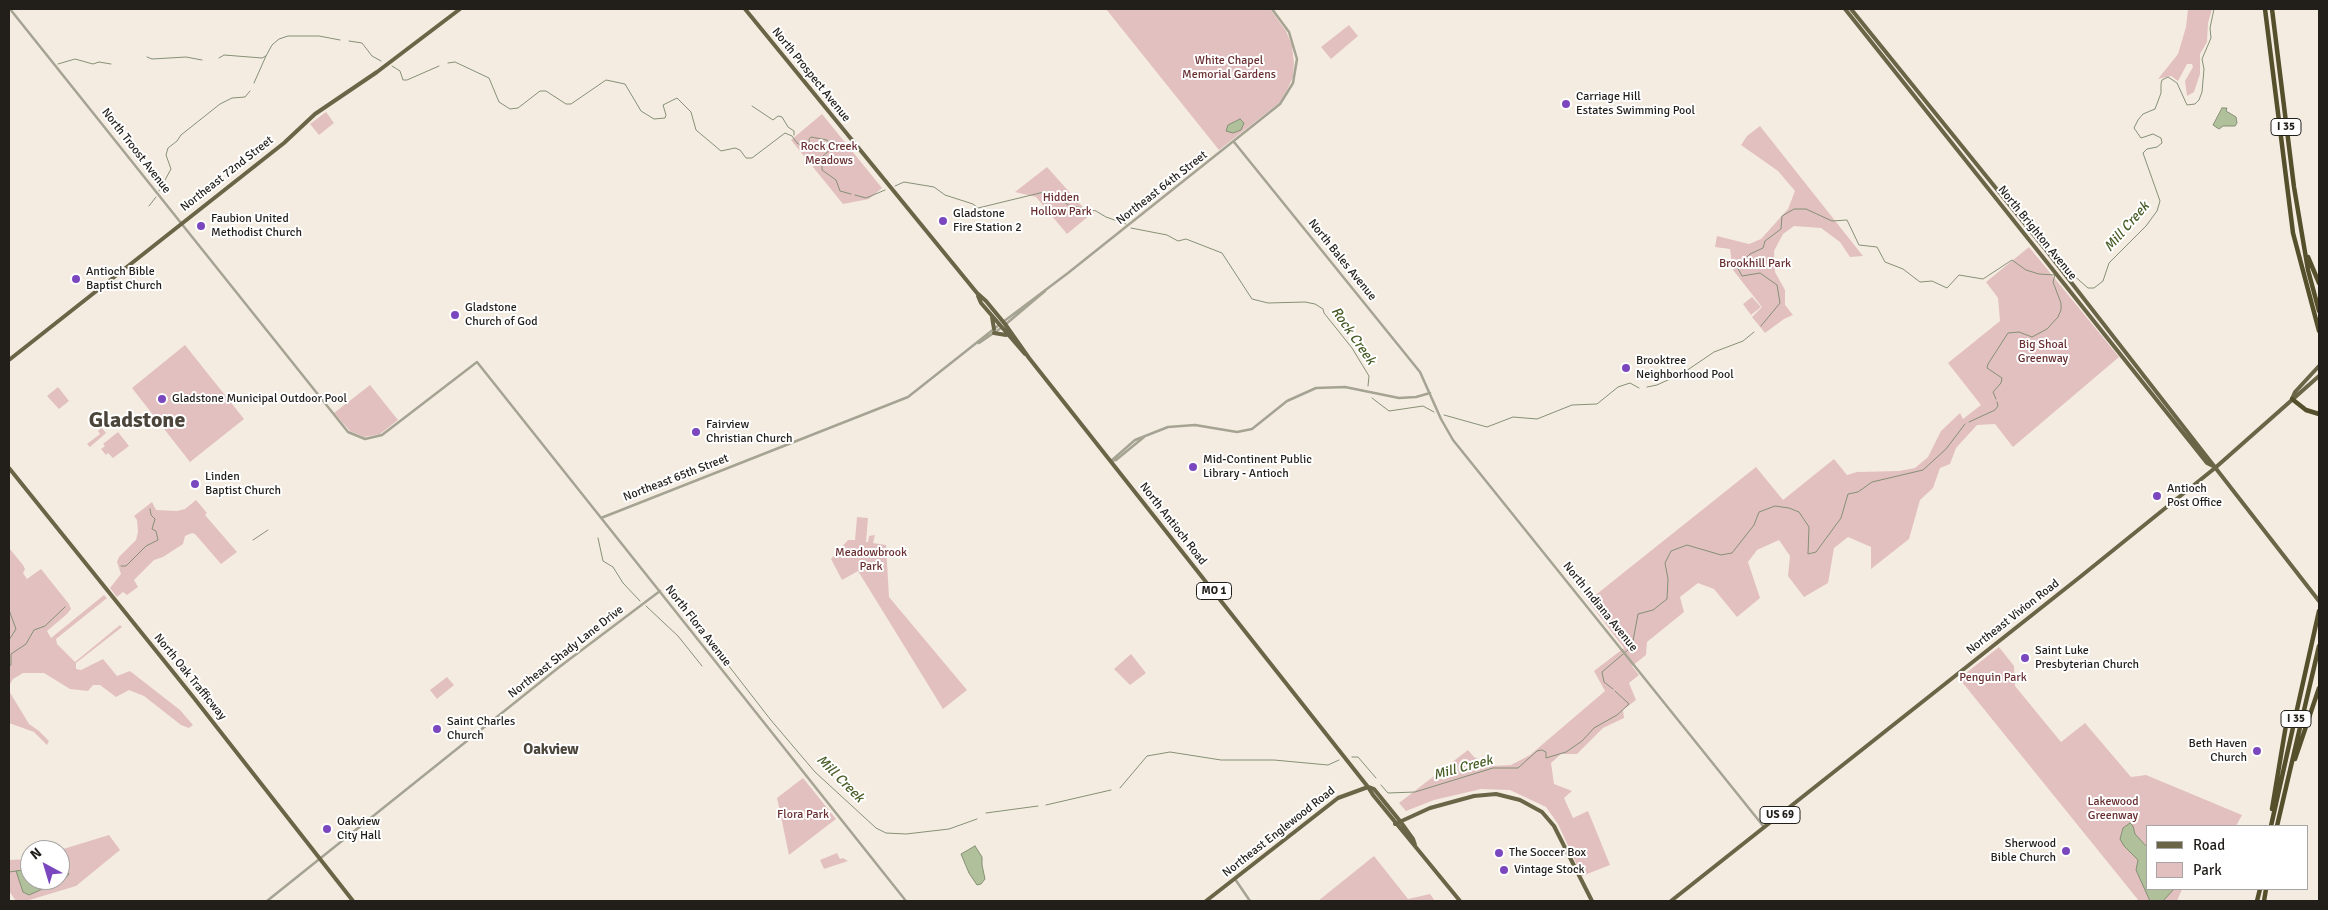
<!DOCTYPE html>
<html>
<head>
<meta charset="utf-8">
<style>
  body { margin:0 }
  #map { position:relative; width:2328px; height:910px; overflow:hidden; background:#f5ece1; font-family:Signika,sans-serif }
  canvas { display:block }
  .frame { position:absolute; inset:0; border:10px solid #221f1b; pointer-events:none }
  .legend { position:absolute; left:2146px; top:825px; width:162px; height:65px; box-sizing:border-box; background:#fff; border:1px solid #a7a5a4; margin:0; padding:6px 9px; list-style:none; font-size:15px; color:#221f1b }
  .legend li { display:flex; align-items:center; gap:10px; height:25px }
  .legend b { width:25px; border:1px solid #a7a5a4 }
  .north { position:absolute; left:20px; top:840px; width:50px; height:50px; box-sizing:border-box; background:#fff; border:1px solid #a7a5a4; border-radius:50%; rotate:321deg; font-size:14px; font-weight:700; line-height:20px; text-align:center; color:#221f1b }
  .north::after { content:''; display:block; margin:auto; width:18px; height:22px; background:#7b47bf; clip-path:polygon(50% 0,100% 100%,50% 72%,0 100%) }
</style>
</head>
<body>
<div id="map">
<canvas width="2328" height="910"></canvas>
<div class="frame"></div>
<ul class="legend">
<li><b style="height:6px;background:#6a6547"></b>Road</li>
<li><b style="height:14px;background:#e2c0bf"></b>Park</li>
</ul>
<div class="north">N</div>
</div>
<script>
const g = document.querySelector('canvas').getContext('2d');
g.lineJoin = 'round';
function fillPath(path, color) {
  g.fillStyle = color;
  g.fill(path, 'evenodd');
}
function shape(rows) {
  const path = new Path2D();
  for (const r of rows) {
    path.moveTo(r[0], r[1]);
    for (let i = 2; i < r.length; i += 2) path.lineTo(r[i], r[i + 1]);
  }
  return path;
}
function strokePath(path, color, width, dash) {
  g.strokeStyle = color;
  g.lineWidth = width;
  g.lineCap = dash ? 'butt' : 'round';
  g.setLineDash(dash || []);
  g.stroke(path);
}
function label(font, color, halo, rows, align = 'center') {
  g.font = font + ' Signika,sans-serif';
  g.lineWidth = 4;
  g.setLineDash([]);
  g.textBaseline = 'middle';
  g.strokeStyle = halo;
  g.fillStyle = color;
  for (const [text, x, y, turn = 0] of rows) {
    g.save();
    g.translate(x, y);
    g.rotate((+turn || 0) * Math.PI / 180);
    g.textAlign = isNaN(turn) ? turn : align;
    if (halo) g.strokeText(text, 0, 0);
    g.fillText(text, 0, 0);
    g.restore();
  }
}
fillPath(shape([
  [1106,9,1270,9,1286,31,1292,45,1294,63,1293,77,1287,90,1279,103,1219,150],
  [2188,9,2212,9,2208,23,2207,42,2200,54,2200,74,2194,92,2187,96,2185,81,2193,67,2192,64,2187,64,2178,81,2171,76,2158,79,2178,54,2186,27],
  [1349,25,1358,36,1331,59,1321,47],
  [326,112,334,123,319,135,310,124],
  [822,114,882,188,869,199,843,204,791,140],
  [1760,126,1863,256,1850,257,1840,242,1821,228,1794,226,1783,234,1774,251,1775,272,1785,290,1785,305,1793,315,1784,319,1765,333,1752,317,1762,307,1733,270,1730,249,1715,247,1717,236,1749,244,1761,239,1788,209,1795,191,1778,171,1741,145,1747,136],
  [1047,167,1090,215,1067,234,1036,197,1015,192],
  [2029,247,2119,357,2013,447,1995,424,1977,425,1956,448,1950,464,1940,468,1933,488,1920,500,1909,539,1871,569,1871,547,1848,537,1834,548,1828,583,1804,597,1788,576,1790,556,1779,540,1757,550,1748,562,1760,598,1737,617,1714,589,1698,583,1680,597,1684,612,1647,642,1646,655,1632,666,1639,675,1629,683,1636,700,1623,710,1624,718,1603,728,1577,754,1561,754,1551,763,1554,784,1572,791,1564,798,1573,818,1588,811,1610,865,1582,876,1558,824,1546,807,1510,790,1481,789,1434,800,1406,811,1399,803,1468,750,1474,757,1492,766,1511,765,1530,755,1605,691,1594,671,1624,648,1588,601,1756,467,1783,500,1834,459,1847,475,1857,472,1899,471,1915,468,1928,457,1941,431,1960,413,1963,419,1981,405,1948,363,2000,321,1998,298,1986,282],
  [1752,297,1761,307,1751,315,1743,304],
  [185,345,244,419,190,462,132,388],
  [370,385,398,420,380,434,364,437,350,431,334,413],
  [58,387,69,401,59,409,47,396],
  [100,413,108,424,102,428,106,433,90,447,87,444,100,434,98,431,102,427,94,417],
  [118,432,129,446,113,458,108,453,106,455,101,449,105,446,103,444],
  [196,500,207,513,205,515,237,552,221,564,195,534,192,533,185,536,183,544,163,557,154,560,134,580,138,587,127,595,123,592,117,597,110,588,121,574,117,562,119,557,136,540,138,532,137,520,134,516,152,502,156,510,177,511,185,509],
  [857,517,868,518,866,542,868,542,869,536,875,535,873,543,886,545,889,597,967,690,943,709,858,571,842,580,831,559,848,540,855,540],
  [9,548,23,565,25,569,23,573,27,579,41,569,69,604,71,609,67,614,47,631,51,638,104,595,107,598,56,639,57,644,75,662,120,625,122,627,76,663,76,669,81,670,103,659,117,676,130,671,180,710,193,725,189,728,181,725,144,696,129,690,116,697,100,685,93,685,88,691,70,689,44,673,23,673,13,679,9,686],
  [1999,647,2014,666,2015,686,2061,742,2085,723,2131,777,2146,775,2242,815,2236,826,2147,826,2147,889,2182,889,2177,901,2139,901,1962,682,1961,677],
  [1131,654,1146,673,1130,685,1114,669],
  [447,677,454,685,437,699,430,690],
  [9,691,29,724,39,731,49,741,47,745,34,732,9,723],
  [803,778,836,819,789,855,777,798],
  [109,835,120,850,76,886,26,901,16,901,9,891,9,860,30,859,30,880,60,880,60,850],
  [837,853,840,859,843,858,848,861,824,869,820,860],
  [1374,856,1408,899,1430,894,1435,901,1318,901]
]), '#e2c0bf');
const water = shape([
  [2222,108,2227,108,2226,111,2236,117,2237,123,2235,126,2223,126,2219,129,2213,125,2222,108],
  [1240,119,1244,123,1241,130,1233,133,1226,131,1228,125,1240,119],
  [2130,823,2133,826,2135,834,2147,847,2147,889,2174,889,2163,901,2150,901,2136,870,2138,860,2124,846,2120,839,2123,828,2130,823],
  [975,846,982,857,982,865,985,879,981,884,977,885,969,873,961,854,975,846],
  [60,860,64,861,69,874,65,879,29,895,23,892,16,871,30,869,30,880,60,880,60,860]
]);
fillPath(water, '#b0c09b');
strokePath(water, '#859075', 1);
strokePath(shape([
  [349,41,362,43,372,56,381,61],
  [147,57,152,59,186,57,202,60],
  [219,58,224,55,262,58,266,56,272,45,279,39,288,36,319,36,340,40],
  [448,63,455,62,489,78,499,102,510,109,518,108,540,91,546,91,566,104,571,104,606,80,625,84,641,111,654,119,665,118,666,115,663,105,677,98,691,112,696,130,721,151,735,148,740,150,746,158,752,158,785,133,792,136,797,143,807,149,810,148,809,139,811,137,827,140,833,147,822,157,822,170,836,180,840,191,851,194],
  [58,64,75,59,93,64,99,62,111,64],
  [392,66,400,71,403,80,407,80,439,66],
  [254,83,266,56],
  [752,106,773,120,778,116,782,117,788,127,794,131,794,135],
  [895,186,904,182,934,187,945,195,973,204,978,208,1044,192,1054,193,1068,205,1096,211,1106,217,1126,224],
  [159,191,171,169,166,155,168,148,177,141,181,135,220,104,232,98,245,97,250,91],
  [855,195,866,198,885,190],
  [149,206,156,197],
  [1131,228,1167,235,1178,241,1186,239,1222,253,1252,299,1268,303,1305,302,1315,304,1323,309,1324,313,1352,348,1369,376,1368,386],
  [2066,272,2072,274,2088,288,2094,288,2103,281,2109,263,2146,226,2157,211,2160,201,2143,153,2147,149,2157,147,2162,143,2161,138,2153,134,2141,138,2134,128,2138,120,2143,114,2155,109,2161,93,2161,84,2162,80,2168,77,2177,83,2187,105,2195,104,2199,100,2202,92,2204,69,2202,59,2211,38,2210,28,2214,9],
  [1761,326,1780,303,1777,285,1760,273,1742,276,1737,267,1750,254,1763,248,1765,241,1781,229,1782,216,1794,209,1806,209,1832,221,1847,220,1859,245,1877,247,1885,262,1903,269,1920,282,1932,281,1947,288,1959,275,1983,279,2012,260,2026,270,2039,274,2055,275],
  [1647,387,1657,385,1683,373,1714,352,1743,341,1754,332],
  [1372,398,1389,411,1423,406,1434,412],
  [1996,399,1993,392,2001,383,2002,378,1987,368,1988,364,2008,333,2019,332,2032,337,2047,329,2058,317,2061,310,2061,303,2053,282,2055,275],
  [1444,415,1487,427,1513,417,1537,419,1572,405,1597,404,1618,387,1630,383,1639,388],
  [1969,422,1995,410,1998,406,1997,402],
  [598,538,603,561,613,567,623,583,640,601],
  [253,540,268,530],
  [121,566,126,566,146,546,158,540,156,531,152,529,155,519,151,515,150,509],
  [646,606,678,636,702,666],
  [9,610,16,629,9,640],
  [725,661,770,719,815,772,876,828,886,833,906,834,949,829,977,819],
  [9,666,11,665,11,654,26,644,34,630,45,626,65,607],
  [1613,689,1604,682,1602,672,1629,649,1633,641,1638,614,1653,610,1667,599,1668,579,1665,563,1671,551,1687,545,1721,555,1732,553,1754,525,1759,512,1775,506,1789,508,1799,512,1809,527,1808,554,1816,552,1841,518,1848,494,1858,492,1872,482,1923,470,1946,449,1965,424],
  [1352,757,1358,757,1376,778],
  [1381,785,1388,793,1415,792,1493,768,1518,768,1537,751,1542,750,1546,752,1546,758,1566,752,1582,741,1594,728,1617,715,1629,704,1615,691],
  [1120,788,1147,756,1170,752,1221,760,1274,760,1328,765,1339,760],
  [1046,805,1111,790],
  [986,813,1038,806],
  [9,872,16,871]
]), '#859075', 1);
strokePath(shape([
  [10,9,348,432,365,439,382,435,477,362,906,901],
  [1234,142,1420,372,1441,419,1453,440,1764,827],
  [1003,322,1068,273,1280,104,1293,83,1297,59,1289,32,1272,9],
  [1006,324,1045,291],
  [979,343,1001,328],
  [1111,461,1135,440,1168,427,1195,425,1237,432,1252,429,1287,401,1316,388,1345,387,1399,398,1416,397,1430,393],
  [1111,461,1116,460,1144,437],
  [601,518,908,397,999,325],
  [1235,879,1250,901],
  [267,901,558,668,660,591]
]), '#a5a392', 2.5);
strokePath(shape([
  [745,9,977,293,986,301,1005,324,1029,358,1368,787,1373,795,1460,901],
  [1845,9,2207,463,2213,466],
  [1851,9,2046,250,2319,601],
  [978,296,981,303,1025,354],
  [992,317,994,329],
  [994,333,1006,335],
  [9,360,284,143,315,114,377,72,460,9],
  [2292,399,2295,392,2319,366],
  [9,468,194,698,353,901],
  [1369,787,1374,789,1400,821,1413,839,1415,845],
  [1395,824,1430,808,1474,796,1496,794,1520,800,1542,812,1554,826,1592,901],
  [1206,901,1338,798,1368,787],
  [1671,901,2080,577,2215,468,2319,376]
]), '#6a6547', 4);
strokePath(shape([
  [2265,9,2293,233,2319,331],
  [2272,9,2294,187,2308,270,2319,311],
  [2308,257,2319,283],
  [2292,399,2306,410,2319,414],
  [2295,759,2319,688],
  [2272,809,2287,719],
  [2271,826,2319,611],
  [2277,826,2319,646],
  [2257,901,2260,889],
  [2264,901,2266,889]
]), '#554f2b', 4.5);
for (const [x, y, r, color] of [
  [1566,104,5,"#7b47bf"],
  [943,221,5,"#7b47bf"],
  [201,226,5,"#7b47bf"],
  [76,279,5,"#7b47bf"],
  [455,315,5,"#7b47bf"],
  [1626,368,5,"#7b47bf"],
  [162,399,5,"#7b47bf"],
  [696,432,5,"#7b47bf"],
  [1193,467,5,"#7b47bf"],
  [195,484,5,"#7b47bf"],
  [2157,496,5,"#7b47bf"],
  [2025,658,5,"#7b47bf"],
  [437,729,5,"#7b47bf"],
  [2257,751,5,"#7b47bf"],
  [327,829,5,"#7b47bf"],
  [2066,851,5,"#7b47bf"],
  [1499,853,5,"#7b47bf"],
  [1504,870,5,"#7b47bf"]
]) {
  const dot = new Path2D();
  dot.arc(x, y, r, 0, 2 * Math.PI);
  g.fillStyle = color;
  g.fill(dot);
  strokePath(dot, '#fff', 2);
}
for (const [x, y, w] of [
  [2286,127,30],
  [1214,591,35],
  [2296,719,30],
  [1780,815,40]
]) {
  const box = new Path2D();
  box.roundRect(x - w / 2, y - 8.5, w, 17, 4);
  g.fillStyle = '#fff';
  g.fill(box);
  strokePath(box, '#221f1b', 1);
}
label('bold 11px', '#221f1b', null, [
  ["I 35",2286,127],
  ["MO 1",1214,591],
  ["I 35",2296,719],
  ["US 69",1780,815]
]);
label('12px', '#692f31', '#fff', [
  ["White Chapel",1229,61],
  ["Memorial Gardens",1229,75],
  ["Rock Creek",829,147],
  ["Meadows",829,161],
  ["Hidden",1061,198],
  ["Hollow Park",1061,212],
  ["Brookhill Park",1755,264],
  ["Big Shoal",2043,345],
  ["Greenway",2043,359],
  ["Meadowbrook",871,553],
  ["Park",871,567],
  ["Penguin Park",1993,678],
  ["Lakewood",2113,802],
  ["Greenway",2113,816],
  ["Flora Park",803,815]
]);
label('12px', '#221f1b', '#fff', [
  ["North Prospect Avenue",811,75,51],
  ["North Troost Avenue",136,151,52],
  ["Northeast 72nd Street",227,174,-38],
  ["Northeast 64th Street",1162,188,-38],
  ["North Brighton Avenue",2037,233,51],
  ["North Bales Avenue",1342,260,51],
  ["Northeast 65th Street",676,478,-21],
  ["North Antioch Road",1173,524,52],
  ["North Indiana Avenue",1600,607,51],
  ["Northeast Vivion Road",2013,617,-38],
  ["North Flora Avenue",698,626,52],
  ["Northeast Shady Lane Drive",566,652,-38],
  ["North Oak Trafficway",190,677,51],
  ["Northeast Englewood Road",1279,832,-38]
]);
label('12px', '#221f1b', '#fff', [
  ["Carriage Hill",1576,97],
  ["Estates Swimming Pool",1576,111],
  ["Gladstone",953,214],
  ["Fire Station 2",953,228],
  ["Faubion United",211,219],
  ["Methodist Church",211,233],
  ["Antioch Bible",86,272],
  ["Baptist Church",86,286],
  ["Gladstone",465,308],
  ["Church of God",465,322],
  ["Brooktree",1636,361],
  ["Neighborhood Pool",1636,375],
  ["Gladstone Municipal Outdoor Pool",172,399],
  ["Fairview",706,425],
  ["Christian Church",706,439],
  ["Mid-Continent Public",1203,460],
  ["Library - Antioch",1203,474],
  ["Linden",205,477],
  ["Baptist Church",205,491],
  ["Antioch",2167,489],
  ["Post Office",2167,503],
  ["Saint Luke",2035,651],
  ["Presbyterian Church",2035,665],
  ["Saint Charles",447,722],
  ["Church",447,736],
  ["Beth Haven",2247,744,"right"],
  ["Church",2247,758,"right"],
  ["Oakview",337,822],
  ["City Hall",337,836],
  ["Sherwood",2056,844,"right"],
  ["Bible Church",2056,858,"right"],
  ["The Soccer Box",1509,853],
  ["Vintage Stock",1514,870]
], 'left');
label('italic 14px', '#495d27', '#fff', [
  ["Mill Creek",2127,227,-49],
  ["Rock Creek",1353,336,55],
  ["Mill Creek",1463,768,-15],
  ["Mill Creek",840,779,45]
]);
label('bold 15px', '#4c453c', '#fff', [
  ["Oakview",551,750]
]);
label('bold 22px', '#4c453c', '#fff', [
  ["Gladstone",137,421]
]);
</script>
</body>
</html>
